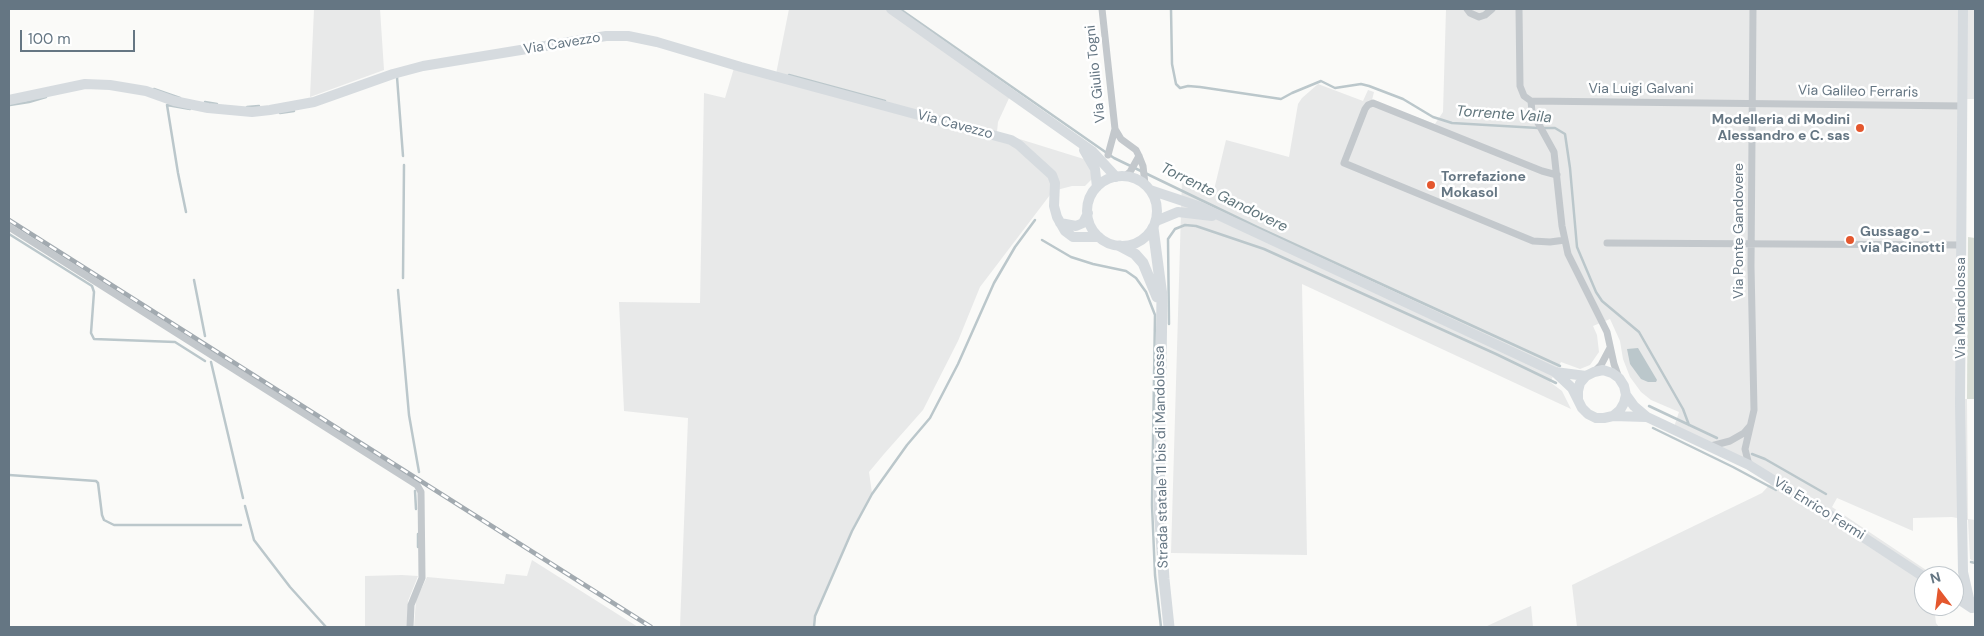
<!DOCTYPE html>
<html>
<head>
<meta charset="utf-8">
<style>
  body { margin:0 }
  #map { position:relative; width:1984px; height:636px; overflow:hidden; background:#fafaf8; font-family:"DM Sans",sans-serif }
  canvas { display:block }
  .frame { position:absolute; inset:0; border:10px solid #657683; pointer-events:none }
  .north { position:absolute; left:1914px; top:566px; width:50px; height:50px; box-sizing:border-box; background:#fff; border:1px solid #c1c8cd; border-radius:50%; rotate:345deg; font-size:14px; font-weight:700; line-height:20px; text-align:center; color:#657683 }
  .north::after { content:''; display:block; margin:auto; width:18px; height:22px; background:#e4572e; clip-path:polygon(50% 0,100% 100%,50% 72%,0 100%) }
  .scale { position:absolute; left:20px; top:30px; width:115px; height:22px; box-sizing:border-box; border:2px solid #657683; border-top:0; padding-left:6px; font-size:15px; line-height:18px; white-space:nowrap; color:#657683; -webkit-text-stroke:4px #fff; paint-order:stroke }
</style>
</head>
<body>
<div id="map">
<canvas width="1984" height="636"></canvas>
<div class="frame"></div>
<div class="north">N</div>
<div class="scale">100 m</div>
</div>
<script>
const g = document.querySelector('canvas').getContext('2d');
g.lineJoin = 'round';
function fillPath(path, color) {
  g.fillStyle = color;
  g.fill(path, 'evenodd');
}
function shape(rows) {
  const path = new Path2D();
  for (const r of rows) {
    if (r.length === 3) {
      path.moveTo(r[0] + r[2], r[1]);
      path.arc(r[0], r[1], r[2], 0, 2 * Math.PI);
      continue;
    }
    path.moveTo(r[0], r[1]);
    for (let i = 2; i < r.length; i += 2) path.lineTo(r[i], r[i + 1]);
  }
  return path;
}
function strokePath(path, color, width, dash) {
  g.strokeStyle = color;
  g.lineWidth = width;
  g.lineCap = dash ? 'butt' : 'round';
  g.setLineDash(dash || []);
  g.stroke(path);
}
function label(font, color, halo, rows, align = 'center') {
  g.font = font + ' "DM Sans",sans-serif';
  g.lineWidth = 5;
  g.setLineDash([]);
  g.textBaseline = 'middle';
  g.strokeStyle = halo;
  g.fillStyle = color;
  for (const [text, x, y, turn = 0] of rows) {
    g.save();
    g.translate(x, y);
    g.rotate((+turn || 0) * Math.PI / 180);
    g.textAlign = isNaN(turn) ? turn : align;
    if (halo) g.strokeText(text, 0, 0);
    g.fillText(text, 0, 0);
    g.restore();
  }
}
fillPath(shape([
  [314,9,380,9,384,70,310,97],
  [789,9,888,9,1010,96,998,122,997,132,1087,160,1093,178,1085,186,1072,186,1053,191,980,287,958,341,923,410,884,454,869,472,872,493,851,531,814,617,813,627,680,627,688,418,624,411,619,302,700,303,704,93,725,98,734,68,775,79],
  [1446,9,1975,9,1975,99,1961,99,1956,399,1967,399,1968,519,1975,520,1975,562,1970,559,1968,520,1952,517,1913,518,1913,531,1837,498,1832,507,1935,576,1924,576,1924,606,1934,606,1936,623,1939,627,1577,627,1572,585,1762,493,1775,479,1674,427,1679,412,1651,400,1641,392,1630,377,1623,359,1620,341,1610,319,1593,326,1597,335,1599,352,1590,365,1580,369,1561,362,1550,382,1562,391,1571,409,1302,284,1307,555,1171,553,1182,178,1213,194,1226,140,1289,157,1298,104,1302,98,1318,84,1363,101,1368,90,1374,92,1372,100,1435,124,1443,112],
  [532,560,638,627,414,627,416,600,427,577,504,584,506,574,527,576],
  [402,575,418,576,408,601,409,627,365,627,365,576],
  [1531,606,1533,627,1485,627,1513,614]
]), '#e8e9e9');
fillPath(shape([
  [1968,237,1975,238,1975,399,1967,399]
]), '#dadfd7');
fillPath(shape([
  [1638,348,1657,380,1656,382,1648,382,1641,379,1630,364,1627,349]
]), '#bbc7cb');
strokePath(shape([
  [900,9,1114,158,1259,228,1560,366],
  [1171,9,1172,64,1176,84,1180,88,1188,86,1200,87,1281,99,1292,93,1321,81,1335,88,1361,84,1369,86,1403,99,1433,117,1452,123,1538,128],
  [789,75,885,101],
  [397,77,403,156],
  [154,89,180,98],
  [205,102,217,104],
  [10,105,29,102,46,97],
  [247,107,259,106],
  [280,113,294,111],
  [1543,128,1555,128,1565,134,1570,168,1577,247,1596,292,1602,301,1639,332,1683,409,1689,425],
  [186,212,178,173,167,105,190,109],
  [9,234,92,286,94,292,91,333,94,339,175,342,205,361],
  [1042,240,1071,257,1093,264,1126,271,1136,278,1146,292,1155,315,1152,505,1155,575,1161,627],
  [403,278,404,165],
  [194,280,205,336],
  [398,290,409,415,419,472],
  [1169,324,1168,239,1175,229,1185,225,1196,226,1264,249,1496,354,1556,383],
  [211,362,243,498],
  [1649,406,1717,438],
  [1653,428,1733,467,1776,490],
  [1752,454,1765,459,1826,494],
  [9,475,96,481,98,483,102,515,104,520,114,525,241,525],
  [415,491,416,509],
  [245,506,254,540,290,587,326,627],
  [418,534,418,547],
  [1971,562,1975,563],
  [814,627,815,616,852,531,872,494,907,445,930,418,958,364,994,283,1015,247,1035,220]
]), '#bbc7cb', 2.5);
strokePath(shape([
  [1102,9,1115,129,1121,139,1136,150,1139,156,1143,166,1145,184],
  [1467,9,1470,13,1479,17,1485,15,1492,9],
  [1519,9,1520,86,1524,96,1531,101,1963,106],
  [1531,101,1532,112,1554,152,1562,226,1568,254,1607,332,1614,364,1619,378],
  [1108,155,1115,129],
  [1557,175,1542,171,1373,103,1368,105,1365,109,1344,163,1533,241,1550,242,1565,240],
  [1125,176,1130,172,1139,156],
  [9,227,417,485,421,492,422,578,411,605,410,627],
  [1607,243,1961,245],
  [1594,372,1601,365,1610,348],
  [1711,446,1730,441,1744,433,1750,426],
  [1749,465,1745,449,1754,410,1751,266,1753,9]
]), '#c3c8cc', 7);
strokePath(shape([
  [891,9,1092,151,1116,177],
  [1963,9,1960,404,1963,572,1971,607],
  [9,100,85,84,110,85,146,91,174,101,208,108,252,112,270,110,314,102,393,74,423,66,606,36,628,36,657,42,741,67,1011,140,1019,145,1052,175,1055,183,1054,206,1057,217,1065,231,1073,237,1099,237],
  [1084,150,1095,169,1097,187],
  [1122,211,35],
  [1150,190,1201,207,1555,372,1586,376,1594,372,1603,370,1612,373,1619,378,1624,386,1626,395,1624,403,1620,410,1613,416,1604,418,1596,418,1588,414,1582,408,1578,400,1578,391,1580,383,1586,376],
  [1156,221,1178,212,1212,216],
  [1060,223,1076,226,1083,223,1088,213],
  [1556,373,1572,388,1578,400],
  [1626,395,1634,406,1647,417,1749,465,1828,514,1924,577],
  [1613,416,1646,417],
  [1954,596,1972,608]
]), '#d6dbdf', 10);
strokePath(shape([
  [1153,228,1162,296,1159,506,1164,579,1169,627],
  [1120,246,1135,254,1143,263,1157,297]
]), '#d6dbdf', 11);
const rail = shape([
  [9,220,651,627]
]);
strokePath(rail, '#a2aab0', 4.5);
strokePath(rail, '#fff', 2.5, [8]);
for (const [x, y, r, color] of [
  [1860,128,5,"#e4572e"],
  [1431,185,5,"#e4572e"],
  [1850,240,5,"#e4572e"]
]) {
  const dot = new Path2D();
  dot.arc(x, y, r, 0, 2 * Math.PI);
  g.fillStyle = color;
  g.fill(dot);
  strokePath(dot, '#fff', 2);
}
label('14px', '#657683', '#fff', [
  ["Via Cavezzo",562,44,-9],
  ["Via Giulio Togni",1096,74,-96],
  ["Via Luigi Galvani",1641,89],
  ["Via Galileo Ferraris",1858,92,1],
  ["Via Cavezzo",955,125,15],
  ["Via Ponte Gandovere",1739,231,-90],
  ["Via Mandolossa",1961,308,-90],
  ["Strada statale 11 bis di Mandolossa",1162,457,-91],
  ["Via Enrico Fermi",1819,509,32]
]);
label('bold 14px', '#657683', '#fff', [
  ["Modelleria di Modini",1850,120,"right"],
  ["Alessandro e C. sas",1850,136,"right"],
  ["Torrefazione",1441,177],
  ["Mokasol",1441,193],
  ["Gussago -",1860,232],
  ["via Pacinotti",1860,248]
], 'left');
label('italic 15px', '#60757c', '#fff', [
  ["Torrente Vaila",1504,115,4],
  ["Torrente Gandovere",1224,198,26]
]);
</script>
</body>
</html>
